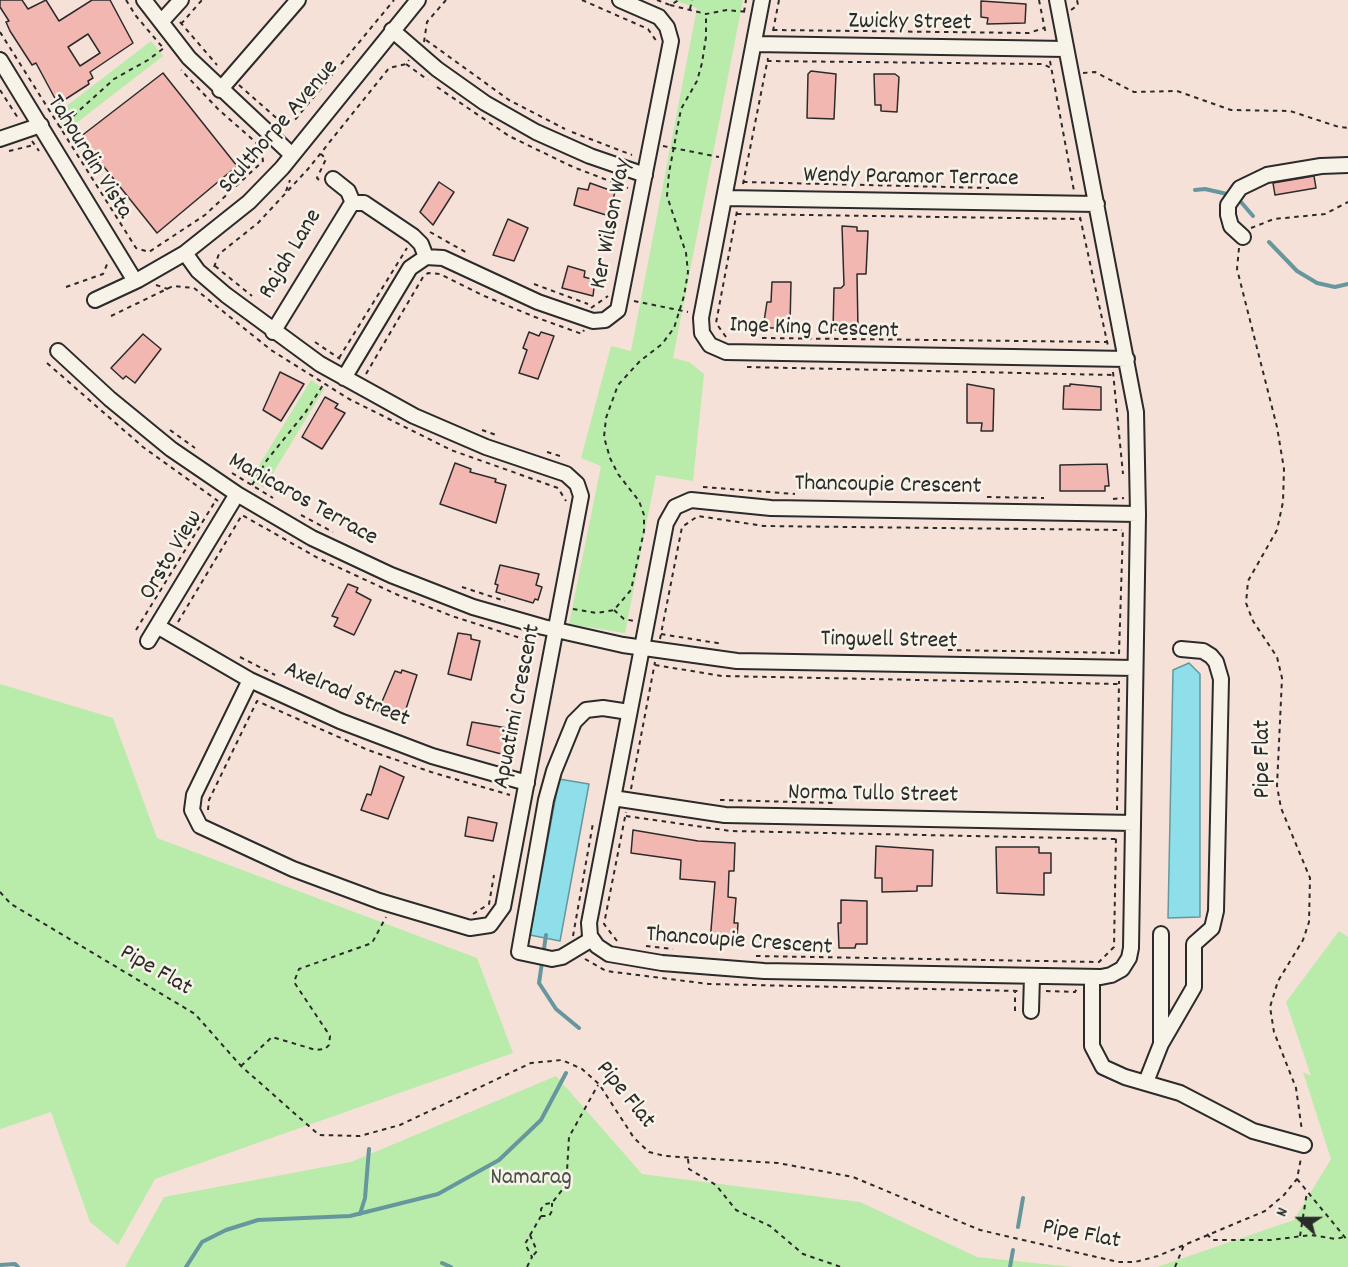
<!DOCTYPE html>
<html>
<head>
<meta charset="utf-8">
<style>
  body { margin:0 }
  #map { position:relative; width:1348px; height:1267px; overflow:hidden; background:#f6e1d8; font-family:Dekko,sans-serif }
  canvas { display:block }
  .north { position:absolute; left:1270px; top:1189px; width:60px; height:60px; -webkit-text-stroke:4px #f7f3e8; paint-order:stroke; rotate:291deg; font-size:16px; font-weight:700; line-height:24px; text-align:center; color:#2b2b2b }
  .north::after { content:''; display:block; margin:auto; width:21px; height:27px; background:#2b2b2b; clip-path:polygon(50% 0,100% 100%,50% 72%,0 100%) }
</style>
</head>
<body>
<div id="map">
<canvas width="1348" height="1267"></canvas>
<div class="north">N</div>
</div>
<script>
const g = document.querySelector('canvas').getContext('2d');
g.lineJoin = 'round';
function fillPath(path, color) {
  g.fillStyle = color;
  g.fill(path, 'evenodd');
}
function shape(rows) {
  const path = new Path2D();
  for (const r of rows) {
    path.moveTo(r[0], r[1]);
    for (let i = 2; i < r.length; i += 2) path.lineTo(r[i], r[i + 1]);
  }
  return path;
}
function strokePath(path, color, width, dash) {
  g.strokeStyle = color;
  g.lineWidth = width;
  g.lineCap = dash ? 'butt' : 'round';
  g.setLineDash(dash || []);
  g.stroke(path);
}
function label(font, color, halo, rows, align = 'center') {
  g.font = font + ' Dekko,sans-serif';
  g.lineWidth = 5;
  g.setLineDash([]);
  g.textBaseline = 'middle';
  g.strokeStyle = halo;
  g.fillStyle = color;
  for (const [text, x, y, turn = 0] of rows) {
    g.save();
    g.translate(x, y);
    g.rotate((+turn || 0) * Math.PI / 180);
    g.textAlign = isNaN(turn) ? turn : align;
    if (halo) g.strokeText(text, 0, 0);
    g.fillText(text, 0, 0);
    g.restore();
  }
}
fillPath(shape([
  [673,0,743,0,673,358,689,362,704,374,693,481,656,475,625,633,569,624,601,466,581,458,611,346,631,351,697,8],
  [151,41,163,56,66,131,56,114],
  [311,380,324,389,264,488,250,480],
  [0,684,113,718,157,838,477,958,513,1053,155,1179,118,1245,90,1222,51,1112,0,1129],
  [1339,931,1348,937,1348,1267,1157,1267,1294,1220,1331,1159,1303,1072,1311,1076,1286,1002],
  [556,1076,642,1174,860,1202,977,1257,1073,1267,125,1267,164,1197,351,1162]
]), '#b9ebab');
const water = shape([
  [1189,663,1200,674,1200,917,1168,918,1173,670,1189,663],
  [559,779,589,784,560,941,530,935,559,779]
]);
fillPath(water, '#8edfe9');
strokePath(water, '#66979d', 1.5);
strokePath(shape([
  [1195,190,1205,189,1227,194],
  [1241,202,1253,216],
  [1269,242,1297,271,1317,283,1335,287,1348,284],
  [546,935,539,983,556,1009,579,1028],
  [360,1214,365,1198,369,1149],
  [1018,1227,1023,1198],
  [442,1263,451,1267],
  [0,1265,15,1264,18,1267],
  [186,1267,202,1242,226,1230,258,1220,350,1216,438,1194,499,1160,541,1120,566,1073],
  [1010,1267,1013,1250]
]), '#66979d', 4);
const building = shape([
  [0,0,22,0,28,9,46,0,59,21,92,0,110,0,133,43,90,72,93,78,88,81,89,84,58,104,36,63,32,65,10,31,6,22,9,21,0,7,0,0],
  [88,34,100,53,80,66,68,47,88,34],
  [981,1,1026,4,1025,23,987,24,988,18,981,17,981,1],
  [811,71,836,74,834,119,807,118,808,74,811,71],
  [163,73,237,166,157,233,80,137,163,73],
  [874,74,895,74,899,77,897,112,881,111,881,105,875,105,874,74],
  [1314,176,1316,188,1275,195,1273,183,1314,176],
  [439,182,454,192,433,225,420,212,439,182],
  [590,183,615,192,610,210,608,210,606,215,574,205,578,188,588,190,590,183],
  [508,219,528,228,514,261,493,255,508,219],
  [842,226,857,227,857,231,868,231,866,274,857,274,858,329,847,328,847,331,833,330,834,288,841,288,844,285,842,226],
  [568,266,585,271,584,277,595,280,593,296,562,288,568,266],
  [772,282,791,282,790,324,783,328,763,328,767,302,771,302,772,282],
  [529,332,539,336,541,332,554,336,538,379,519,373,527,350,523,348,529,332],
  [143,334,161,349,135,383,126,376,123,379,111,368,143,334],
  [280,372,304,384,281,421,263,410,280,372],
  [967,384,994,389,993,431,981,431,982,423,967,423,967,384],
  [1070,384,1101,387,1101,410,1063,409,1064,386,1070,386,1070,384],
  [325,397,338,404,335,408,345,413,322,449,302,437,325,397],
  [455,463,471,469,470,472,496,479,495,482,506,485,496,523,440,504,455,463],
  [1107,464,1109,486,1105,486,1105,491,1060,491,1060,465,1107,464],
  [500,565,539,574,536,585,542,587,538,600,535,599,533,603,496,592,498,585,495,584,500,565],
  [348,584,358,588,356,592,371,600,354,635,334,626,338,618,332,616,348,584],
  [458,633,471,635,471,639,480,641,471,680,448,674,458,633],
  [402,670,417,675,404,715,378,711,395,671,401,673,402,670],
  [472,722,507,728,506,733,511,734,509,756,467,745,472,722],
  [380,766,404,777,388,819,361,810,367,794,371,795,380,766],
  [468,817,497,823,493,841,465,836,468,817],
  [633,830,698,841,735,843,734,871,729,871,728,897,736,898,734,923,738,923,737,939,729,939,724,943,710,942,715,882,680,879,681,860,631,853,633,830],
  [876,846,933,850,932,886,917,886,917,891,882,892,882,878,875,878,876,846],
  [996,847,1039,847,1039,853,1051,853,1051,873,1044,873,1044,895,997,893,996,847],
  [841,900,867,901,867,944,856,944,855,948,839,948,838,923,841,923,841,900]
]);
fillPath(building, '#f3b7b1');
strokePath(building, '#2b2b2b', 1.5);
const minor = shape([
  [144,0,189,58,292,155],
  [762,0,701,318,702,333,710,345,726,352,1127,359],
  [1057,0,1136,412,1138,514],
  [161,22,181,0],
  [392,30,437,69,485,103,536,132,590,156,645,175],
  [754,44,1066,49],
  [0,60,135,281],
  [220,90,298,0],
  [0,139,41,125],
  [333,179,348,191,353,203],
  [724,198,1097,204],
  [1243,237,1231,226,1228,215,1228,205,1240,188,1267,175,1321,166,1348,165],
  [185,253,198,271,226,295,320,364,414,416,486,447,566,474,577,484,581,496,503,907,490,925,470,928,379,901,293,869,200,826,192,810,194,795,250,680],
  [95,300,138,280,185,253,249,202,282,168,418,0],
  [273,332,352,203,364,203,413,236,421,244,426,257],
  [58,351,110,399,171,449,237,494,312,538,391,575,473,607,543,627,623,645,737,661,1135,668],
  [344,378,410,268,426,257,443,258,538,302,593,321,605,320,618,310,671,41,667,27,659,17,620,0],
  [691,500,771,508,1138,514,1131,948,1129,958,1122,969,1111,975,1101,977,764,971,662,963,609,954,597,946,590,936,589,923,666,523,675,507,691,500],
  [157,626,250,680,340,721,432,756,527,783],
  [148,641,237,494],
  [613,798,725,815,1133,823],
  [592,939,562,957,552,959,519,952,546,800,554,771,574,722,586,710,603,708,629,712],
  [1092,977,1092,1046,1103,1067,1125,1077,1180,1093,1253,1131,1304,1145],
  [1031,1011,1032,976],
  [1161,1044,1194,987,1194,944,1212,928,1216,911,1221,679,1216,662,1211,656,1203,651,1181,649],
  [1146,1082,1161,1044,1161,934]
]);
strokePath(minor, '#2b2b2b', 18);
strokePath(shape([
  [126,0,136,16,164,49],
  [582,0,648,29,657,42],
  [657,0,670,5,679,0],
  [1039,0,1046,35],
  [670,5,706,14,727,10,747,12],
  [690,9,692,0],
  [1071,10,1078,5,1077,0],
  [744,12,746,0],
  [180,22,217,65],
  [181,24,202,0],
  [773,30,1029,33,1044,28],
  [773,31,779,0],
  [0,32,136,248,149,252,205,215,263,161,261,147,218,109,181,70],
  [426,40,509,100,565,129],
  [424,42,427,22,446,0],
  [767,61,1043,64,1051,68],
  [1050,61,1074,191],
  [406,64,428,80],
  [1083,73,1095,72,1134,92,1177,91,1231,110,1290,111,1339,127,1348,128],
  [239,85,282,123],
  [437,87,509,136,573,167,628,188],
  [0,90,18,118],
  [279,127,294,121,394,0],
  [60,128,114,79,148,60,164,48],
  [572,132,632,155],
  [32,141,39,151],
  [663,146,719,157],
  [9,151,34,145],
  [319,180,317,178,326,159,321,154],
  [743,182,989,188],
  [743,184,768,58],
  [286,191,290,180],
  [737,214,1081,219],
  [1080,217,1108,346],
  [1251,228,1274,219,1325,214,1348,202],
  [430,232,469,254],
  [1239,248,1237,269,1277,427,1284,469,1283,502,1277,530,1248,581,1246,603,1253,621,1277,657,1282,678,1277,786,1281,808,1310,878,1309,922,1303,940,1278,981,1270,1007,1274,1032,1296,1088,1302,1131],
  [215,266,252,296],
  [214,267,219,254,258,223,308,169,389,68,406,64,409,60],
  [534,284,588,304],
  [156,285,168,289],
  [66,287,103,274,108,262],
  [634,301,688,312],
  [591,308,608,296],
  [111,316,173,286,194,288,271,350,349,399,451,450,558,488,566,501],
  [726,337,716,323,737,211],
  [762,338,1107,342],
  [315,342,340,359],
  [339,358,407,248],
  [47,363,143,447,218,501],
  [747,367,1113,375],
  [1113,372,1123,474],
  [366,374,423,277,428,273,440,274,482,295,535,317,582,334,584,330],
  [170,430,195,448],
  [482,430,499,436],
  [547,452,560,456,559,458],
  [232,473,273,498],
  [252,485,267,460,305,413,323,385],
  [703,487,795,494],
  [987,497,1044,498],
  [1113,499,1124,498],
  [301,515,333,532],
  [462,587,505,601],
  [573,609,596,613,614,610,631,590,644,531,644,515,639,501,618,474,610,458,604,437,606,418,618,385,640,361,662,344,674,328,684,296,688,272,686,253,667,196,669,173,681,109,697,81,702,63,706,37,706,14],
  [614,610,624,619,634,621],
  [178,622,242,515,316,557,398,595,452,616,539,644],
  [136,630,216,500],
  [661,634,723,644],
  [660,639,682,527,698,516,764,526,1122,530],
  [948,650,1119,653],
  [1119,654,1123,528],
  [240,657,275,675],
  [655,665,722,676,1119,684],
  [631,789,655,662],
  [720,800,834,803],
  [208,810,209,800,257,701,368,750,431,772,510,795],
  [1117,810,1119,681],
  [626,816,731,831,1116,839],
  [0,892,11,904,195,1014,241,1066,319,1135,360,1136,400,1125,531,1063,562,1060,582,1069,599,1084,634,1138,649,1152,665,1156,778,1163,853,1177,980,1230,1118,1262,1135,1262,1158,1256,1265,1211,1284,1195,1297,1179,1301,1158],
  [473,914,489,904,494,875],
  [573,936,593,823],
  [617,941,604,924,626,812],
  [646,946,673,949],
  [756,956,1099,962,1114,947,1116,837],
  [585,959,606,971,709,984,1019,991],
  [1046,991,1075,992,1077,988],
  [1015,1011,1015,991],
  [241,1066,272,1037,316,1050,325,1049,329,1045,330,1036,294,982,299,969,372,943,386,917],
  [688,1159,689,1169,716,1185,736,1210,770,1226,803,1254,841,1267],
  [1297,1179,1348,1241],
  [541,1216,549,1216,552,1211,552,1203],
  [1207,1234,1212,1240,1271,1240,1311,1235,1336,1239,1344,1237],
  [530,1235,537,1251,532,1257],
  [1300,1236,1307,1192],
  [527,1267,532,1257,525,1244,541,1216,541,1209,545,1204,552,1203,562,1190,567,1171,569,1137,598,1085],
  [1175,1267,1184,1245]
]), '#2b2b2b', 2, [4.5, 4.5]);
strokePath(minor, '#f7f3e8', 14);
label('24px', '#2b2b2b', '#f7f3e8', [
  ["Zwicky Street",910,24,1],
  ["Sculthorpe Avenue",280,128,-49],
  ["Tahourdin Vista",88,158,58],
  ["Wendy Paramor Terrace",911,179,1],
  ["Ker Wilson Way",613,224,-79],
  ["Rajah Lane",292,255,-59],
  ["Inge King Crescent",814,330,2],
  ["Thancoupie Crescent",888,487,1],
  ["Manicaros Terrace",302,501,29],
  ["Orsto View",173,556,-59],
  ["Tingwell Street",889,642,1],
  ["Axelrad Street",346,696,23],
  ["Apuatimi Crescent",519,707,-79],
  ["Pipe Flat",1265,759,-90],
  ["Norma Tullo Street",873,796,1],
  ["Thancoupie Crescent",739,943,4],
  ["Pipe Flat",155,972,30],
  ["Pipe Flat",624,1096,51],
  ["Pipe Flat",1081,1236,11]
]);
label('24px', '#475145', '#f7f3e8', [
  ["Namarag",531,1180]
]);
</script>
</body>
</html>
